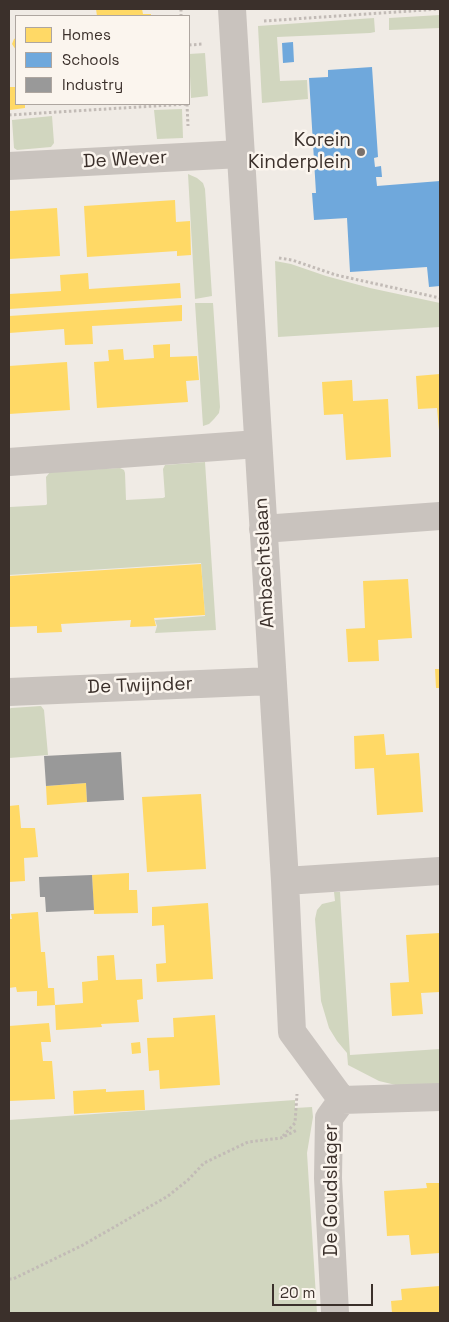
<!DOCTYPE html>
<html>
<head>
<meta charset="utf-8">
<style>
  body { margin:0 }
  #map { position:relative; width:449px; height:1322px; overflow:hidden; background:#f0ebe5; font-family:"Space Grotesk",sans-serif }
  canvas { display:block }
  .frame { position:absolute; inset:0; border:10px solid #3b302b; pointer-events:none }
  .legend { position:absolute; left:15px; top:15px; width:175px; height:90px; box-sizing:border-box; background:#fbf5ee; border:1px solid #aea6a0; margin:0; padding:6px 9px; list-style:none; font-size:15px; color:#3b302b }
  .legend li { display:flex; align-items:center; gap:10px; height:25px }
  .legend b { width:25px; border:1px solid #aea6a0 }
  .scale { position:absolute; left:272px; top:1284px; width:101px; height:22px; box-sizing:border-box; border:2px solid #3b302b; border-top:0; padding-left:6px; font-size:15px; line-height:18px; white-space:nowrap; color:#3b302b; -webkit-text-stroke:4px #fbf5ee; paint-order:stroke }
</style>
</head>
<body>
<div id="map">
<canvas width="449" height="1322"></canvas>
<div class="frame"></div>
<ul class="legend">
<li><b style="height:14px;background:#ffd966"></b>Homes</li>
<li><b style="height:14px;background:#6fa8dc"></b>Schools</li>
<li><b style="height:14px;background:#999"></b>Industry</li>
</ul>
<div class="scale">20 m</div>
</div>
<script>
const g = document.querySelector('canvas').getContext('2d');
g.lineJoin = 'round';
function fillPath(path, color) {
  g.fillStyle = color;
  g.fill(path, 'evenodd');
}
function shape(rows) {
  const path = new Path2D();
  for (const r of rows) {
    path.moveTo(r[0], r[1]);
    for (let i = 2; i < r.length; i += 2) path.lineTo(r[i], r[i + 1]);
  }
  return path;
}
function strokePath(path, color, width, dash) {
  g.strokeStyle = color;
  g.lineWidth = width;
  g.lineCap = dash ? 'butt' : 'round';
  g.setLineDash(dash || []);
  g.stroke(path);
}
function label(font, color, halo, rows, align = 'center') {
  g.font = font + ' "Space Grotesk",sans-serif';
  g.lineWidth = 5;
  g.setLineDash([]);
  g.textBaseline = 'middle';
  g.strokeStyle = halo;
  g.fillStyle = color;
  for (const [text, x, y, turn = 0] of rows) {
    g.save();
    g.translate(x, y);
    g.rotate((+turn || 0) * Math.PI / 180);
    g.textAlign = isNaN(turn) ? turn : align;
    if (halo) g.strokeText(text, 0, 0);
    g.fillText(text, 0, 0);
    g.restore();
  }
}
fillPath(shape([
  [440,15,440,28,389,30,389,18],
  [374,18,375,32,370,33,277,37,280,81,307,80,308,99,262,103,258,26],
  [205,53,208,96,191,98,189,54],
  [182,109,183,138,157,139,154,110],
  [52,116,54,143,51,147,17,150,14,148,12,120],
  [188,174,197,178,203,183,205,189,212,296,195,299],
  [275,261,291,264,326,276,370,288,440,303,440,327,278,337],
  [195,303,213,303,220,407,219,413,214,419,209,424,203,426],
  [205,462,216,630,155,633,157,626,155,620,205,616,201,563,9,575,9,496,10,507,46,505,47,504,46,477,50,472,120,468,124,470,125,473,126,500,163,498,165,497,163,469,165,465],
  [41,706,44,710,48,755,9,758,9,709,11,708],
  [334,892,340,892,350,1055,440,1049,440,1085,400,1086,379,1081,348,1065,347,1053,337,1041,329,1028,321,1001,315,919,317,910,322,904,335,901],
  [295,1100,295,1108,312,1107,313,1117,307,1153,317,1313,9,1313,9,1120]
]), '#d1d6bf');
fillPath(shape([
  [96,9,142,9,143,14,151,14,151,16,97,16],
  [16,38,16,50,12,44,14,39],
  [9,87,16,87,16,104,25,104,25,108,10,110],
  [175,200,176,222,190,221,191,255,177,256,177,251,87,257,84,206],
  [57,208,60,256,9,259,9,211],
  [88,273,89,289,180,283,181,298,9,309,9,294,61,291,60,275],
  [182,305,182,321,92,326,93,344,65,345,64,329,9,333,9,316],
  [170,344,170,357,197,356,199,380,186,381,188,402,97,408,94,362,109,361,108,350,123,349,124,360,154,358,153,345],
  [67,362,70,410,9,414,9,366],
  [440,374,440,430,439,430,437,408,418,409,416,376],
  [352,380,353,401,388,399,391,457,346,460,343,414,324,415,322,382],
  [201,564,205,615,154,618,156,626,130,627,131,620,61,624,62,632,37,633,37,626,9,627,9,576],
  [408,579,412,638,378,640,379,661,348,662,346,629,365,628,363,581],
  [435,669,440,669,440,688,436,688],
  [384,734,386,755,419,753,423,812,377,815,374,768,355,769,354,736],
  [86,783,87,802,47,805,46,786],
  [201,794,206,869,147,872,142,797],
  [19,805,21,828,35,828,38,857,24,858,25,881,9,882,9,806],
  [129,873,129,890,137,890,138,913,94,914,92,875],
  [208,903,213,979,157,982,156,964,166,963,164,925,152,926,152,907],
  [38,912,41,952,45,952,48,988,54,988,55,1005,37,1006,37,991,17,992,16,987,9,988,9,919,12,919,11,914],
  [440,933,440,992,421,993,423,1014,392,1016,390,983,409,982,406,935],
  [114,955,116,980,142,979,143,999,137,1000,139,1022,101,1024,102,1027,56,1030,55,1005,83,1003,82,982,98,980,97,956],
  [215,1015,220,1085,160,1089,159,1070,149,1071,147,1038,174,1037,173,1018],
  [49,1023,51,1042,41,1042,43,1061,52,1061,55,1099,9,1101,9,1026],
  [140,1042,141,1053,132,1054,131,1043],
  [106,1089,106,1092,144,1090,145,1110,74,1114,73,1091],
  [426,1183,440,1183,440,1253,411,1255,409,1235,387,1236,384,1191,427,1188],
  [440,1286,440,1313,392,1313,391,1301,402,1300,401,1289]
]), '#ffd966');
fillPath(shape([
  [293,42,294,62,283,63,282,43],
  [372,67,378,157,374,158,375,167,381,166,382,177,376,177,377,186,440,181,440,286,429,287,427,267,350,272,347,218,314,220,312,193,316,193,309,78,328,77,328,70]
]), '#6fa8dc');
fillPath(shape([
  [121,752,124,800,87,802,86,783,46,786,44,756],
  [92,875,94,910,46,912,45,897,40,897,39,877]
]), '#999');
strokePath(shape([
  [181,9,181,16],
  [264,21,440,9],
  [189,45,203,44],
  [187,104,188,126],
  [9,115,187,104],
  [279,258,292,260,336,275,440,298],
  [283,1136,295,1123,297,1094],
  [9,1279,13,1279,83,1245,168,1196,188,1180,204,1163,248,1142,281,1138,297,1130]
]), '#c2bbb6', 3, [2.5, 2.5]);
strokePath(shape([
  [232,9,285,881,292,1032,342,1100],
  [9,166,241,154],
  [9,462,258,444],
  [263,529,440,516],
  [9,692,272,681],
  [285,881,440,871],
  [342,1100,440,1097],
  [335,1313,328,1178,329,1118,342,1100]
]), '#c9c3be', 28);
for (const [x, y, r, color] of [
  [361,152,5,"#7a716c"]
]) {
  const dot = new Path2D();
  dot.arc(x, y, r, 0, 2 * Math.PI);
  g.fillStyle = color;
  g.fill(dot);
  strokePath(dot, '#fbf5ee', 2);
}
label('19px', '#3b302b', '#fbf5ee', [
  ["Korein",351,141],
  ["Kinderplein",351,163]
], 'right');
label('19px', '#3b302b', '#fbf5ee', [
  ["De Wever",125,160,-3],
  ["Ambachtslaan",265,563,-93],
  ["De Twijnder",140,686,-2],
  ["De Goudslager",332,1190,-90]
]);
</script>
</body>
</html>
